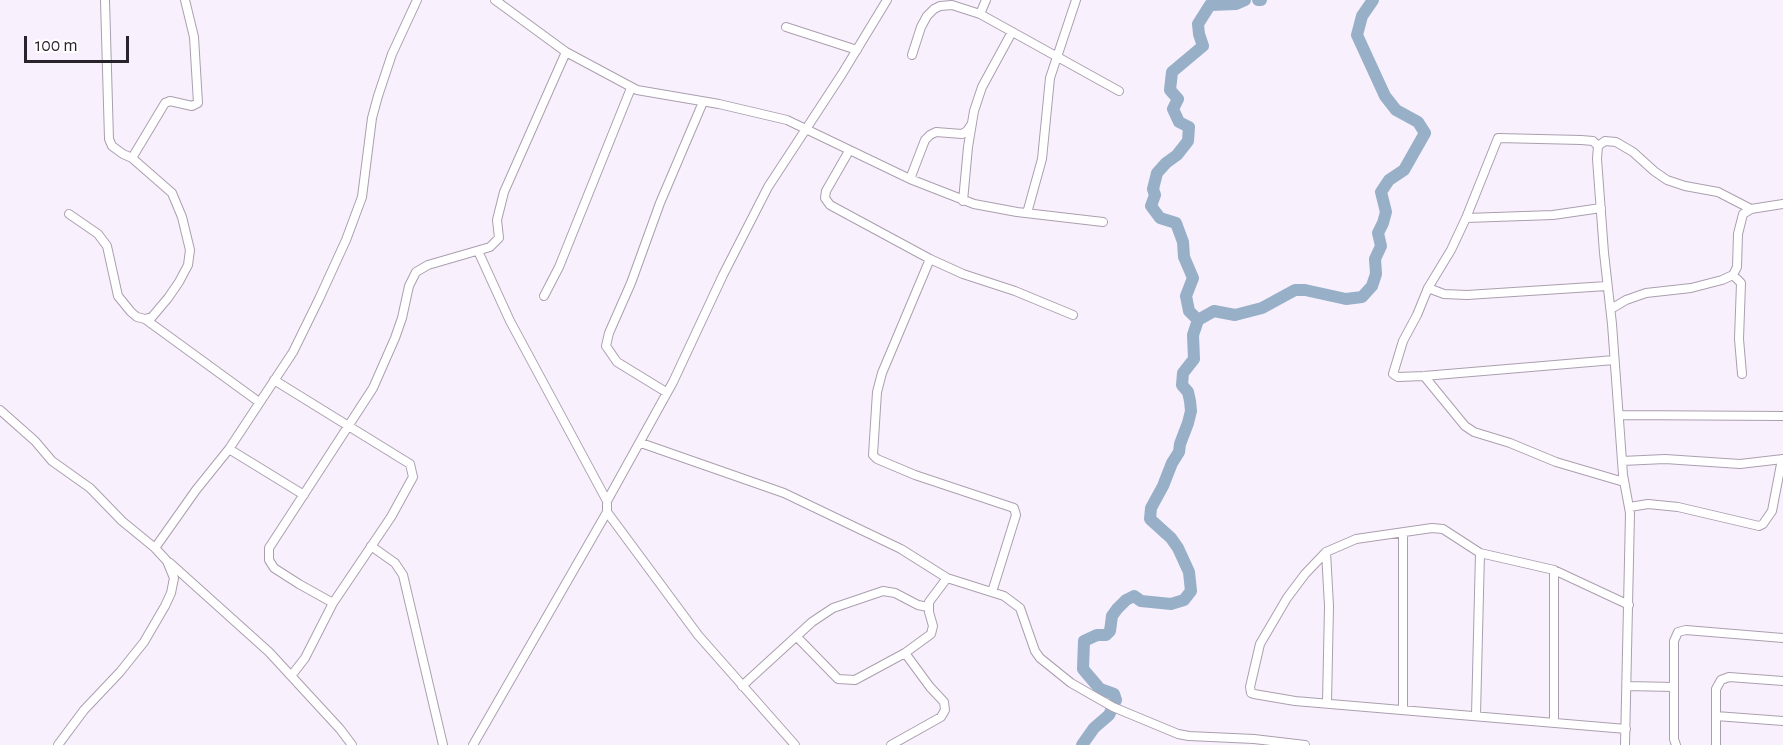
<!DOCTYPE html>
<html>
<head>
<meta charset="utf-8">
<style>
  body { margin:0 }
  #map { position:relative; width:1783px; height:745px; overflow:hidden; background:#f9f0fd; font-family:"Alegreya Sans",sans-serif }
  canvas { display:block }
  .scale { position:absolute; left:24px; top:36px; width:105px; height:27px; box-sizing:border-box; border:3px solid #29242b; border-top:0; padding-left:8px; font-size:18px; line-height:21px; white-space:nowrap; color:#29242b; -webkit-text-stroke:4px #fff; paint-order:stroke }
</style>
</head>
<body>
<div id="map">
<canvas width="1783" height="745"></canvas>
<div class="scale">100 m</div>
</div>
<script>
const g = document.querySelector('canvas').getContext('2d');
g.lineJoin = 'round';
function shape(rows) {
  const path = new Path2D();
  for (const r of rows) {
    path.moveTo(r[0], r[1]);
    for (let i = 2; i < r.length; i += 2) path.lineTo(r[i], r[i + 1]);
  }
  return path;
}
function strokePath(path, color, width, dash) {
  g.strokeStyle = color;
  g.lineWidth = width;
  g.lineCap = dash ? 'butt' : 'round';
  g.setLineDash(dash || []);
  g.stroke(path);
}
strokePath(shape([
  [1258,0,1261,0],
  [1198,320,1189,311,1186,296,1193,278,1184,257,1183,242,1176,223,1160,218,1151,206,1155,195,1153,189,1157,173,1166,163,1177,155,1188,141,1189,127,1179,122,1173,109,1178,99,1170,90,1172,72,1203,46,1199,34,1198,24,1210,5,1236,4,1245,0],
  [1082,745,1094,728,1109,715,1116,700,1114,694,1100,689,1083,669,1084,641,1097,635,1106,635,1110,631,1112,616,1117,609,1126,600,1134,596,1141,601,1171,604,1184,600,1191,591,1189,572,1178,548,1171,538,1150,519,1151,508,1163,486,1172,463,1179,452,1180,444,1188,423,1191,411,1190,401,1188,392,1182,385,1183,373,1194,359,1193,335,1198,320,1214,311,1235,315,1262,308,1295,290,1305,290,1346,299,1362,297,1372,286,1376,274,1375,259,1381,246,1378,233,1383,223,1386,212,1381,192,1389,180,1404,170,1425,133,1418,122,1396,110,1385,96,1357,35,1362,16,1373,0]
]), '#97afc7', 12);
const minor = shape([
  [495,0,566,52,637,90,719,104,787,120,910,179,974,204,1017,212,1103,222],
  [980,14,986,0],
  [786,27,857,50],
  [912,55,921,27,927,16,934,9,940,6,952,5,980,14,1119,91],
  [1598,146,1605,141,1616,142,1633,152,1654,171,1667,180,1685,186,1718,192,1751,209],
  [849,151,826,191,825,198,830,205,930,259,963,274,1015,291,1073,315],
  [132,158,165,103,170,101,192,106,198,103,194,37,185,0],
  [910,179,925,140,930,135,936,132,962,134,967,131,971,125],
  [963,201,968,147,974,111,982,87,1012,32],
  [1027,213,1042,159,1050,78,1076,0],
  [69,214,98,234,107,246,118,296,131,312,137,317,145,319,152,317,168,298,179,282,188,265,190,250,182,217,172,193,132,158,123,154,112,146,109,139,105,0],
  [1466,218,1553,215,1601,208],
  [478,251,510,321,607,501],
  [930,259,882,373,877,392,873,455,877,459,915,475,1014,508,1016,515,992,592],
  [1733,275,1741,283,1739,339,1742,374],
  [1428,288,1444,294,1467,295,1607,286],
  [544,296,559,267,631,88],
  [1611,309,1626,300,1646,293,1691,288,1722,280,1733,275,1737,267,1738,234,1743,214,1751,209,1783,204],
  [145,319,259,402],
  [1614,360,1424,376,1398,377,1393,374,1403,341,1417,315,1428,288,1451,250,1466,218,1498,138,1581,140,1593,141,1598,146,1597,159,1604,253,1612,324,1623,475,1630,513,1625,745],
  [1424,376,1465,426,1474,432,1510,443,1556,462,1624,482],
  [274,380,410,464,413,477,391,517,333,603,305,658,291,676],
  [666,392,617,362,606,346,609,333,631,283,660,203,703,102],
  [0,410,35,441,52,461,90,488,122,521,155,548,167,561,174,578,171,593,165,606,144,642,120,672,84,710,58,745],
  [1619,415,1783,416],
  [641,443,784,493,901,549,947,578,1004,596,1020,608,1035,651,1040,658,1071,683,1113,707,1178,734,1189,736,1254,739,1305,745],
  [229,449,304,495],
  [1622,461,1665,459,1740,464,1783,459],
  [1630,507,1648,504,1678,507,1759,526,1763,524,1772,511,1782,459],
  [607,512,698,635,795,745],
  [371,546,395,563,403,575,443,745],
  [155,548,196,490,229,449,293,352,319,299,346,240,362,197,372,118,378,96,392,54,417,0],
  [1326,552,1329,606,1327,703],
  [170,563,269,652,340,729,352,745],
  [1554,570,1554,723],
  [333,603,299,584,274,568,269,560,269,548,373,388,395,338,402,318,409,286,416,272,428,265,490,247,499,238,497,220,504,192,566,52],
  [797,637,838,679,855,680,905,653,931,634,933,626,929,612,929,602,947,578],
  [742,686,812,622,833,608,883,591,895,593,918,605,928,607],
  [1627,686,1674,687],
  [1403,710,1403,533],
  [1476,715,1480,553],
  [1716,716,1783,721],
  [1626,729,1295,701,1254,694,1251,693,1250,687,1260,644,1287,598,1305,574,1326,552,1356,539,1432,528,1443,529,1480,553,1554,570,1629,605],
  [473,745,607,512,607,501,673,382,723,275,768,187,842,74,887,0],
  [891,745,941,717,945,710,944,702,930,687,905,653],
  [1676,745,1674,739,1674,641,1678,632,1686,630,1783,638],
  [1716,745,1716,689,1721,680,1729,677,1783,681]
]);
strokePath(minor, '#ab9faf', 10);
strokePath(minor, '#fff', 8);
</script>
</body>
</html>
